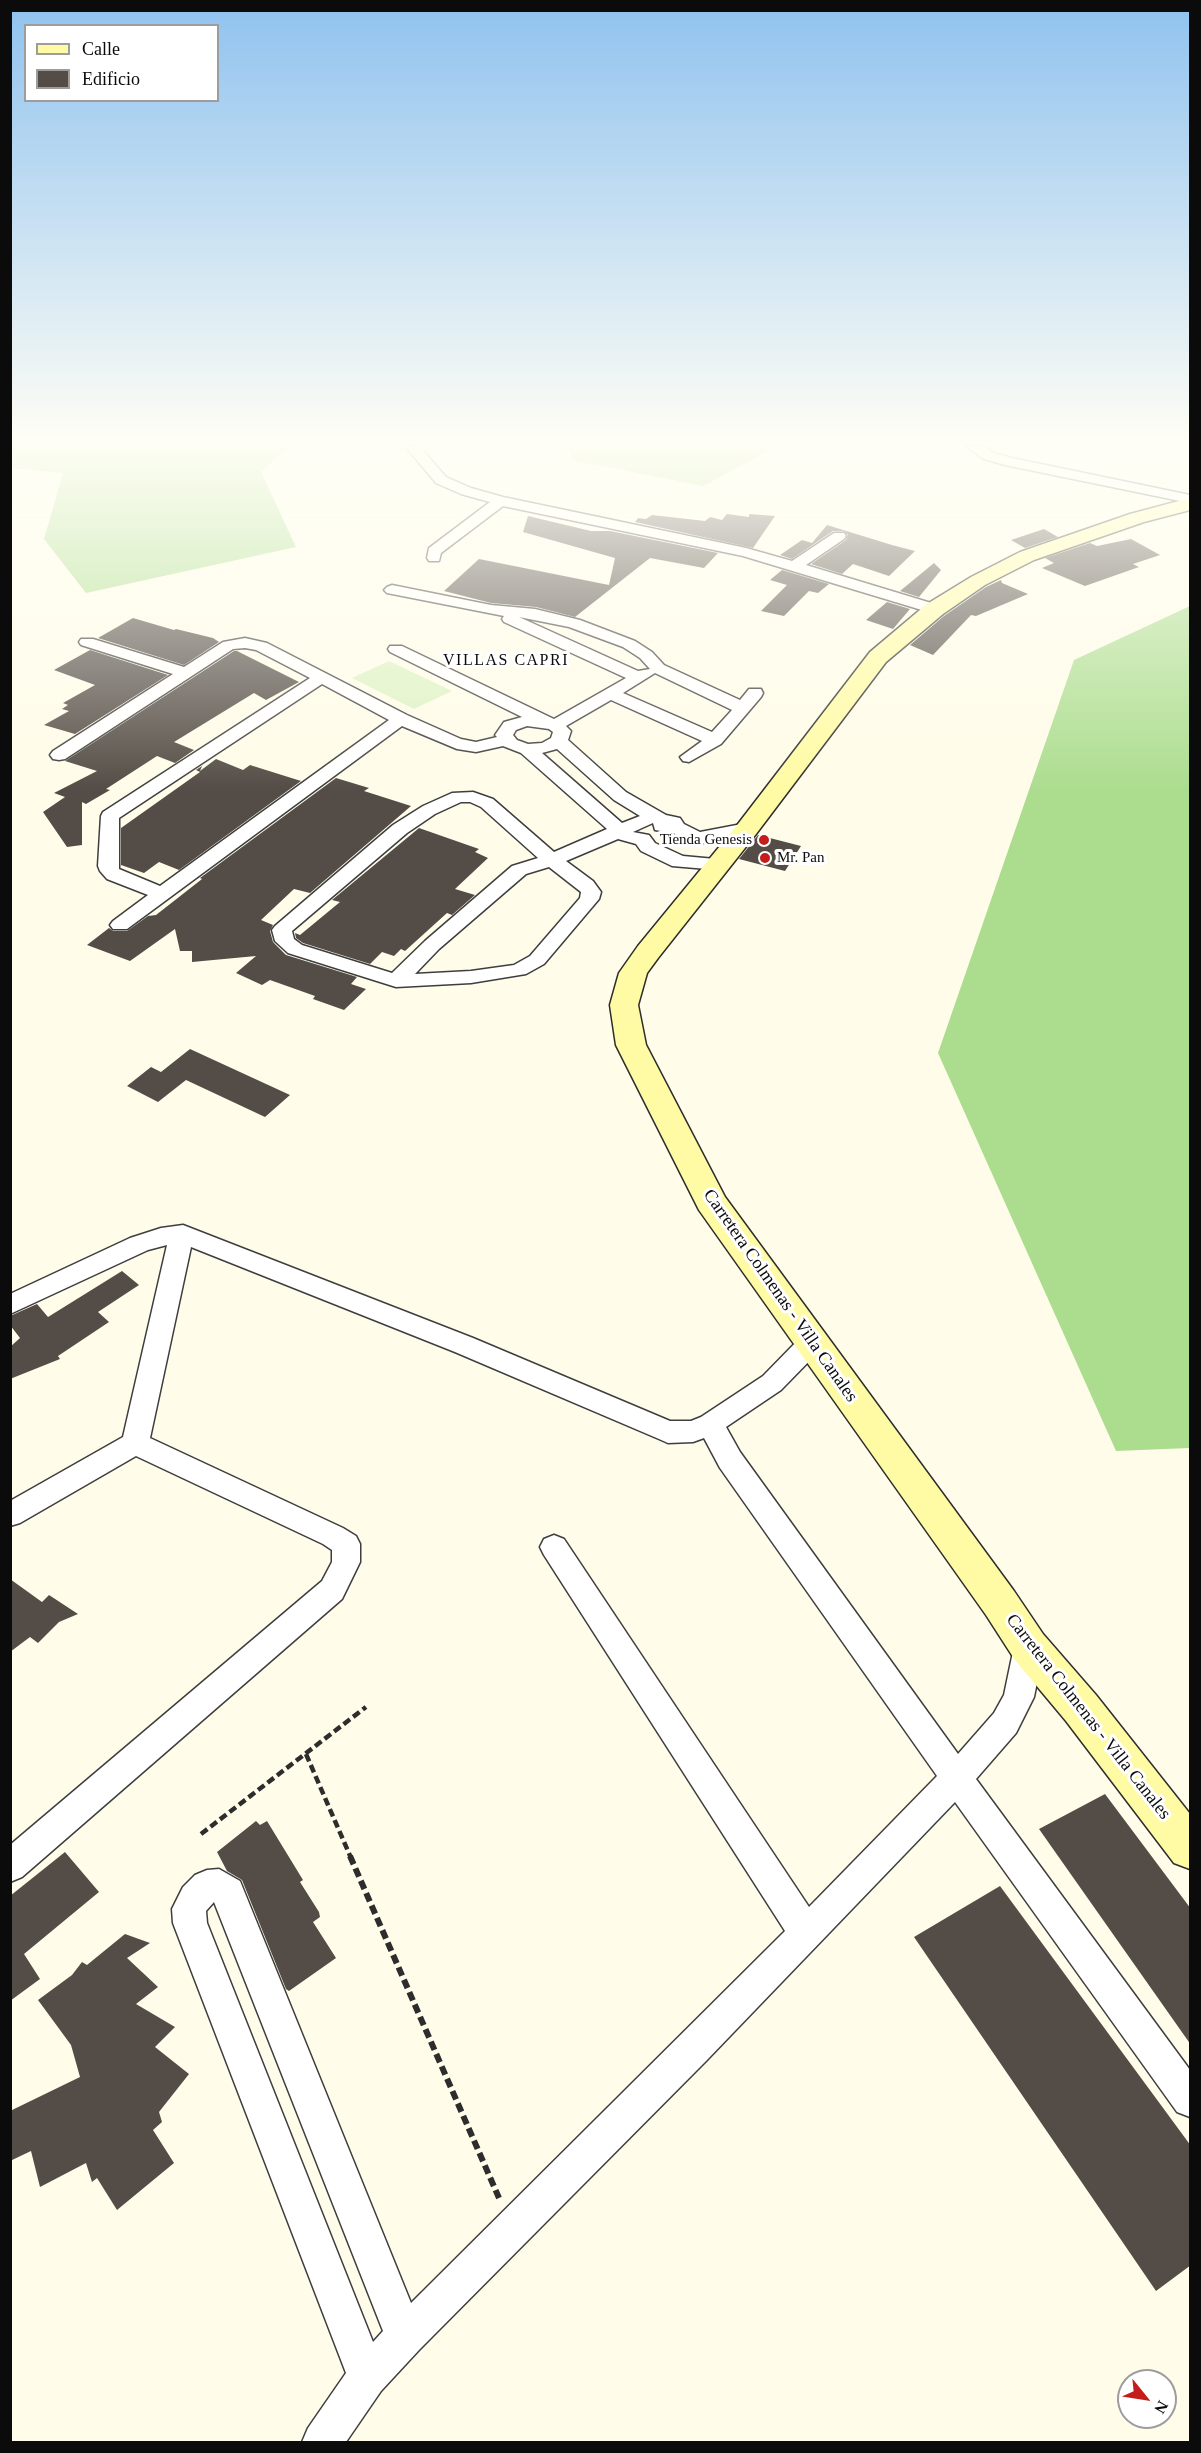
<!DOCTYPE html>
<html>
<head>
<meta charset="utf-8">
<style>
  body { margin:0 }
  #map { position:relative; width:1201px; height:2453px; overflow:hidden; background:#fffce9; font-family:"Times New Roman",serif }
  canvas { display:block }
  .frame { position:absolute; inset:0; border:12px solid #0b0b0b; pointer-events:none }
  .legend { position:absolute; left:24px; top:24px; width:195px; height:78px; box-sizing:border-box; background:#fff; border:2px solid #9d9d9d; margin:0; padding:8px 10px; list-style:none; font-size:18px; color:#0b0b0b }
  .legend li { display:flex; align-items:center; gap:12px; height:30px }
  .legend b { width:30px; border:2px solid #9d9d9d }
  .north { position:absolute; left:1117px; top:2369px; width:60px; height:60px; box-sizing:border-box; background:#fff; border:2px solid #9d9d9d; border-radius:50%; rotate:120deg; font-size:16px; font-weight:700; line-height:24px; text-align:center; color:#0b0b0b }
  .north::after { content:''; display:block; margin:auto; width:21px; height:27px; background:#c41e1a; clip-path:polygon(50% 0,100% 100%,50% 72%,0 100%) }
</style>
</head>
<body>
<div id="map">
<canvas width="1201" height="2453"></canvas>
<div class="frame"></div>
<ul class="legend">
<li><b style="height:8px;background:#fffba4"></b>Calle</li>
<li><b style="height:16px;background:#544d47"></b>Edificio</li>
</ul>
<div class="north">N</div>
</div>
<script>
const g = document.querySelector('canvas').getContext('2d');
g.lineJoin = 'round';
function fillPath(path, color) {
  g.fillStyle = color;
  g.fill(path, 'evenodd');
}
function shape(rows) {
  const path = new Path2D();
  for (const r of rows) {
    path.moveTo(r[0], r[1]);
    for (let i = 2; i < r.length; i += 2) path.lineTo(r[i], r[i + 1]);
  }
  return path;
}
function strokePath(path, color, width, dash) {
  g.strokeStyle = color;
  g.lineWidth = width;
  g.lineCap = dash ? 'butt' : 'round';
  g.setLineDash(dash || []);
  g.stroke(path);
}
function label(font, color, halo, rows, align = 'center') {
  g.font = font + ' "Times New Roman",serif';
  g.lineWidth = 6;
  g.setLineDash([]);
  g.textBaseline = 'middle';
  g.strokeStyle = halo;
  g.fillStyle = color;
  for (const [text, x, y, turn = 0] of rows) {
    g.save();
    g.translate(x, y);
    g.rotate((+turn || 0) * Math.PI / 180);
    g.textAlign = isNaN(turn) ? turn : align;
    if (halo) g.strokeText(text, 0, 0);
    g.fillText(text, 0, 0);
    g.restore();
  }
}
fillPath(shape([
  [11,446,290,446,261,472,296,547,86,593,44,539,63,473,11,468],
  [569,446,777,446,703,486,572,460],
  [1190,606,1190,1448,1116,1451,938,1053,1074,660]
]), '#acdd8f');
fillPath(shape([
  [389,661,452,691,414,709,352,678]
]), '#def2c3');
fillPath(shape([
  [727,514,749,517,749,514,775,516,753,548,635,522,638,518,646,519,652,515,705,521,710,517,722,520],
  [528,516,591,531,610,531,718,553,704,568,650,558,575,617,536,607,491,603,444,591,479,559,609,585,615,558,523,532],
  [827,525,892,545,915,551,889,576,853,564,842,574,811,564,846,540,848,535,844,531,833,531,792,559,780,555,802,540,812,543],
  [1044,529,1058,537,1025,548,1011,540],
  [1131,539,1160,555,1133,564,1139,567,1085,586,1042,568,1054,563,1045,558,1090,543,1097,546],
  [934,563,941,570,919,597,900,591],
  [782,570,829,584,818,593,809,591,784,616,761,611,787,585,770,580],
  [1001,580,1002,583,1028,594,976,616,971,615,933,655,910,645,944,616,986,587],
  [887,602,910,609,893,629,866,620],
  [133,618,174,630,176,629,213,638,219,642,184,665,98,638],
  [90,650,168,675,75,734,44,725,69,711,62,709,68,705,63,703,95,685,54,670],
  [234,651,237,651,299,682,266,700,254,693,174,742,194,750,175,763,157,756,106,789,110,790,86,804,82,802,82,845,67,847,43,812,65,797,54,793,97,771,65,761],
  [216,759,243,770,250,765,301,781,179,870,159,862,144,873,121,865,121,828,200,772,196,770,202,766,200,771],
  [336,778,369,788,364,791,411,806,310,893,294,889,261,920,273,925,270,931,273,942,286,955,357,977,351,984,366,989,344,1010,313,999,315,996,270,980,262,985,236,973,256,956,192,962,192,951,180,951,175,929,130,961,87,945,109,928,113,931,127,931,148,916,156,915,202,879,200,878],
  [419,828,479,849,475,852,488,858,455,889,475,895,452,915,447,913,405,951,401,949,394,956,382,952,370,964,303,943,296,938,295,933,300,935,340,902,332,900],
  [758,835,801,846,785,871,739,859],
  [190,1049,290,1095,265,1117,186,1080,158,1102,127,1086,151,1067,161,1072],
  [122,1271,139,1285,98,1312,109,1322,58,1356,60,1359,10,1379,10,1347,20,1338,10,1325,10,1316,37,1304,48,1317],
  [10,1579,42,1602,49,1595,78,1614,59,1622,38,1643,30,1637,10,1652],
  [1105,1794,1191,1909,1191,2045,1039,1829],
  [256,1821,260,1825,267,1821,303,1880,300,1882,319,1912,320,1917,313,1922,336,1958,289,1991,286,1989,242,1880,227,1871,217,1852],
  [65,1852,99,1892,24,1954,40,1979,10,2001,10,1896],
  [1000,1886,1191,2146,1191,2265,1156,2291,914,1937],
  [125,1934,150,1943,127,1958,158,1987,136,2004,175,2027,155,2047,189,2074,159,2112,162,2122,153,2130,174,2163,117,2210,97,2178,92,2182,86,2163,40,2187,31,2151,10,2161,10,2111,80,2077,71,2045,38,2000,72,1975,82,1962,87,1965]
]), '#544d47');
const lane = shape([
  [415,450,429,446]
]);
const street = shape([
  [405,446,419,446,446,477,471,488,503,497,746,548,792,561,834,533,844,533,846,536,844,539,806,565,941,606,943,609,935,614,743,556,503,506,441,553,439,561,429,561,427,558,429,548,490,502,461,494,436,483,405,446],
  [966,446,982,446,994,453,1012,458,1190,495,1190,503,1005,465,984,459,966,446],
  [392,585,491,605,535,609,580,620,635,641,652,652,664,665,740,700,749,689,761,689,763,693,761,697,721,744,689,762,683,761,680,757,702,741,611,700,566,726,571,731,568,740,626,792,666,815,680,818,684,824,700,832,747,823,754,825,756,829,754,833,698,844,673,833,655,830,653,823,633,832,649,835,655,843,683,856,726,860,729,864,726,868,719,870,672,866,641,851,636,844,618,839,566,861,593,881,601,892,599,899,544,964,526,974,471,983,396,987,288,953,275,941,272,930,275,926,393,825,423,806,452,793,473,792,493,799,554,852,607,829,521,753,503,746,476,752,457,749,402,726,127,929,113,929,110,925,113,921,148,895,107,879,100,871,98,866,101,816,103,812,310,678,256,650,245,648,233,649,65,759,59,760,53,759,50,755,53,751,173,674,81,645,79,642,81,639,93,639,184,667,223,642,245,638,267,643,407,715,461,739,476,742,497,737,495,735,504,722,522,717,390,652,388,649,390,646,402,646,554,719,626,678,504,622,502,619,504,616,387,593,384,590,387,587,392,585],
  [519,617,569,627,623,647,640,658,650,669,638,671,519,617],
  [655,673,732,710,712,732,623,693,655,673],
  [322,684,389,720,160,886,119,869,119,818,322,684],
  [527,726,549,729,553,732,551,738,542,743,528,744,517,740,513,735,516,730,527,726],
  [557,749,614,800,640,816,622,823,542,753,557,749],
  [461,802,470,802,481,807,538,858,512,866,425,941,392,973,302,945,294,939,292,931,407,833,435,814,461,802],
  [549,867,581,892,580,898,530,956,514,965,471,971,415,974,439,949,526,874,549,867],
  [183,1225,473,1338,670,1421,691,1421,701,1417,763,1376,803,1335,812,1332,821,1335,825,1342,821,1349,781,1390,726,1427,740,1452,958,1754,994,1713,1004,1695,1014,1647,1018,1638,1029,1634,1040,1638,1044,1647,1034,1697,1016,1733,976,1779,1190,2070,1190,2117,1177,2112,955,1802,706,2061,419,2350,381,2391,346,2442,302,2442,308,2428,346,2373,173,1923,172,1909,183,1887,195,1875,207,1870,219,1869,240,1881,411,2303,785,1931,544,1555,540,1547,544,1539,554,1535,564,1539,809,1907,937,1776,720,1468,704,1438,693,1442,668,1443,659,1439,455,1352,191,1247,150,1438,343,1528,356,1536,360,1544,360,1562,342,1599,22,1877,10,1882,10,1845,322,1581,332,1562,332,1550,323,1544,136,1456,20,1523,10,1526,10,1501,123,1437,167,1245,148,1250,10,1314,10,1294,130,1238,161,1228,183,1225],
  [214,1902,383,2331,373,2342,207,1923,206,1911,214,1902]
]);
const secondary = shape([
  [1190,498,1190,510,1144,522,1034,560,985,585,943,614,886,662,756,834,658,958,647,973,638,1005,646,1045,725,1197,1014,1591,1043,1634,1096,1695,1190,1814,1190,1869,1174,1863,1066,1721,1015,1660,986,1615,699,1210,616,1045,610,1005,619,973,638,946,738,824,870,652,927,604,971,577,1020,552,1130,514,1190,498]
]);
strokePath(lane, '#3e3e3e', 9);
strokePath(street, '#3e3e3e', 3);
strokePath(secondary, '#2d2d2d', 3);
strokePath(shape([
  [306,1754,351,1858],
  [201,1834,366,1707]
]), '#2d2d2d', 4.5, [8, 4]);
strokePath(shape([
  [350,1856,499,2198]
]), '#2d2d2d', 6, [9, 4.5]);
strokePath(lane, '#fff', 8);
fillPath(street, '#fff');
fillPath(secondary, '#fffba4');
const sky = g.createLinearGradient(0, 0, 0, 790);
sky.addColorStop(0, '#8fc2ef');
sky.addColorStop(0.56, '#fffef5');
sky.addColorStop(1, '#fffef500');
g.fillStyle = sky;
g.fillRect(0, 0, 1201, 790);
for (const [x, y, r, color] of [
  [764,840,6,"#c41e1a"],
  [765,858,6,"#c41e1a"]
]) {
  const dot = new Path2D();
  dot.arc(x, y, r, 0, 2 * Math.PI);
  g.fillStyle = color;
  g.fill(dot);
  strokePath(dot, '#fff', 2);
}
label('15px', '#0b0b0b', '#fff', [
  ["Tienda Genesis",752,840],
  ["Mr. Pan",777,858,"left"]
], 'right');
g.letterSpacing = '1.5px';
label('16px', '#0b0b0b', '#fff', [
  ["VILLAS CAPRI",506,661]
]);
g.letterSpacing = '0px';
label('18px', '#0b0b0b', '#fff', [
  ["Carretera Colmenas - Villa Canales",780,1296,55],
  ["Carretera Colmenas - Villa Canales",1088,1717,52]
]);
</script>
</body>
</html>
